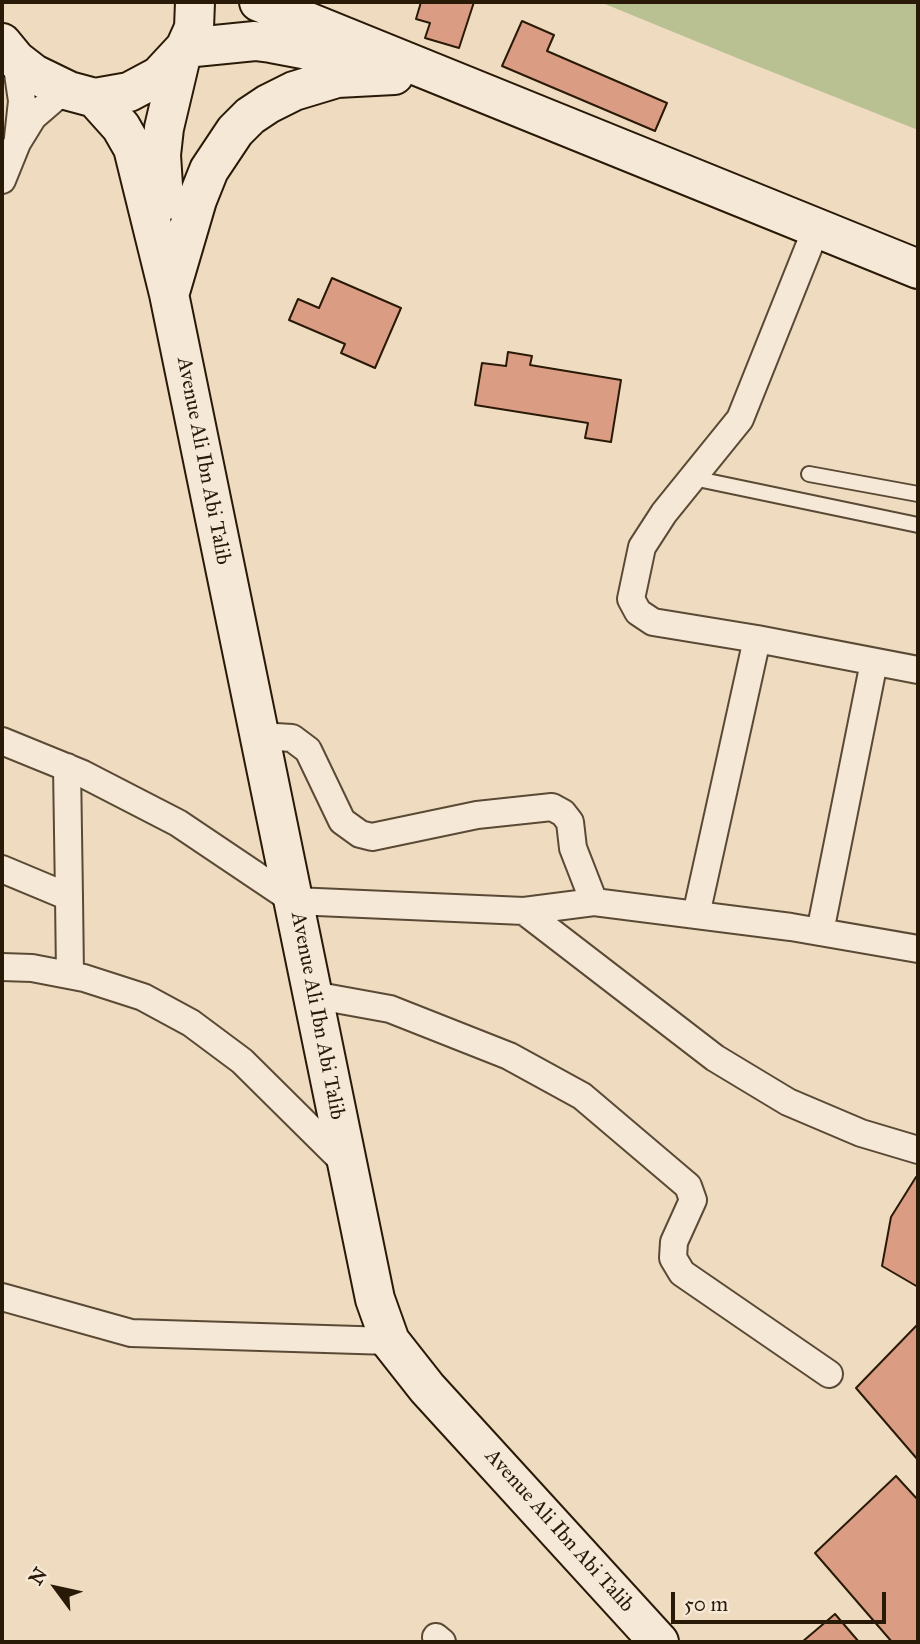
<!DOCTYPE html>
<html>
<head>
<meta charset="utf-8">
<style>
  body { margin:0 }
  #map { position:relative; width:920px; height:1644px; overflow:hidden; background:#efdbc0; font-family:"IM FELL Great Primer",serif }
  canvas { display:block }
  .frame { position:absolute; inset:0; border:4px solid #291a07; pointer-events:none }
  .north { position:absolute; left:21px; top:1553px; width:70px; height:70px; -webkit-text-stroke:5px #f5e8d6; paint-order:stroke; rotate:303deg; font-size:19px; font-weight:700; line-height:28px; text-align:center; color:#291a07 }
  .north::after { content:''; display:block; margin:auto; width:24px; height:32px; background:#291a07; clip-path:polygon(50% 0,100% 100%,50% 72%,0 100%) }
  .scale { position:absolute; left:671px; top:1592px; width:215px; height:32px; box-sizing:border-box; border:4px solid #291a07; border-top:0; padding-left:9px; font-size:21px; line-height:24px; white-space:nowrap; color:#291a07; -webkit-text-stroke:5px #f5e8d6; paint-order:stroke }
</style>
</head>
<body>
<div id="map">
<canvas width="920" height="1644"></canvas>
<div class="frame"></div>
<div class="north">N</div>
<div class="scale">50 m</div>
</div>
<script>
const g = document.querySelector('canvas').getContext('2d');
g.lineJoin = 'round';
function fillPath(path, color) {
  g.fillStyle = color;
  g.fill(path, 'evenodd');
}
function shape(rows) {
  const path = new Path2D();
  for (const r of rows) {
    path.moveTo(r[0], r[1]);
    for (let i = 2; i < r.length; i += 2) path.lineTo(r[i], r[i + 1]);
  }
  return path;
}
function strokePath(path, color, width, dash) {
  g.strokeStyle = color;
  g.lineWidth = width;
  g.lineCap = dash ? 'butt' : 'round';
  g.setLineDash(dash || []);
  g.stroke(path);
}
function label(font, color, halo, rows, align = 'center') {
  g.font = font + ' "IM FELL Great Primer",serif';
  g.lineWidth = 6;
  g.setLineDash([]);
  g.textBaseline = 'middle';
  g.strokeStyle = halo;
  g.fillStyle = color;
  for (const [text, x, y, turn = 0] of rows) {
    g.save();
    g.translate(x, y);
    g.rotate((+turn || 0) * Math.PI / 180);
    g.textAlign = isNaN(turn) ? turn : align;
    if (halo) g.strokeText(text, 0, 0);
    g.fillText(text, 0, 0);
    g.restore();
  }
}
fillPath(shape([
  [600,2,918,2,918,130,737,58]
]), '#b9c092');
const building = shape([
  [421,2,474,2,459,48,425,38,430,23,416,19,421,2],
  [522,21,554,35,547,51,667,103,655,131,502,66,522,21],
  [332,278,401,308,375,368,341,353,345,344,289,320,298,299,319,308,332,278],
  [508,352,532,356,530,365,621,380,611,442,585,438,588,423,475,405,482,363,506,366,508,352],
  [916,1177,918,1178,918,1287,882,1266,891,1217,916,1177],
  [918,1324,918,1460,856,1388,918,1324],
  [896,1476,918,1500,918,1642,892,1642,815,1553,896,1476],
  [835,1614,859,1642,802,1642,835,1614]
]);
fillPath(building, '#db9c84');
strokePath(building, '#291a07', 2);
const lane = shape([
  [809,474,918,494],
  [693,478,918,525]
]);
const street = shape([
  [16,60,22,101,18,138],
  [2,180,17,143,33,117,55,98,69,91],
  [816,229,740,419,664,513,642,547,631,599,638,612,653,622,757,639,918,670],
  [259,736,292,738,308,750,342,821,360,834,372,837,477,815,552,807,563,813,570,822,573,848,594,902],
  [2,741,83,774,178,823,294,901,524,911,594,902,791,927,918,949],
  [2,869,69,897,67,767],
  [69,897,70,975],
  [524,911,715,1058,788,1102,861,1133,918,1150],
  [696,915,757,639],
  [820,932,874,662],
  [2,967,32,968,84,978,143,997,191,1023,242,1061,348,1166],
  [313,995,390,1009,509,1056,582,1096,688,1186,693,1200,674,1242,673,1258,682,1273,829,1374],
  [2,1297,131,1333,390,1341],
  [436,1637,442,1642]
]);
const secondary = shape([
  [259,2,918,269],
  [2,43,16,60,34,74,69,91,95,98,129,92,159,76,185,48,194,28,195,2],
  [185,48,255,41,271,43,303,49,362,66],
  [95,98,121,127,133,148,169,294,375,1299,390,1341,427,1388,659,1642],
  [164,201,161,155,164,128,182,52],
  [170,292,197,200,209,170,235,131,250,116,268,104,294,91,337,78,394,75]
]);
strokePath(lane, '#5a4a35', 18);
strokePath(street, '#5a4a35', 30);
strokePath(secondary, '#291a07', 42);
strokePath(lane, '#f5e8d6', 14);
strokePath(street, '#f5e8d6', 26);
strokePath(secondary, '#f5e8d6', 38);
label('21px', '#291a07', '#f5e8d6', [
  ["Avenue Ali Ibn Abi Talib",203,461,79],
  ["Avenue Ali Ibn Abi Talib",317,1016,79],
  ["Avenue Ali Ibn Abi Talib",559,1531,48]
]);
</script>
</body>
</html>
